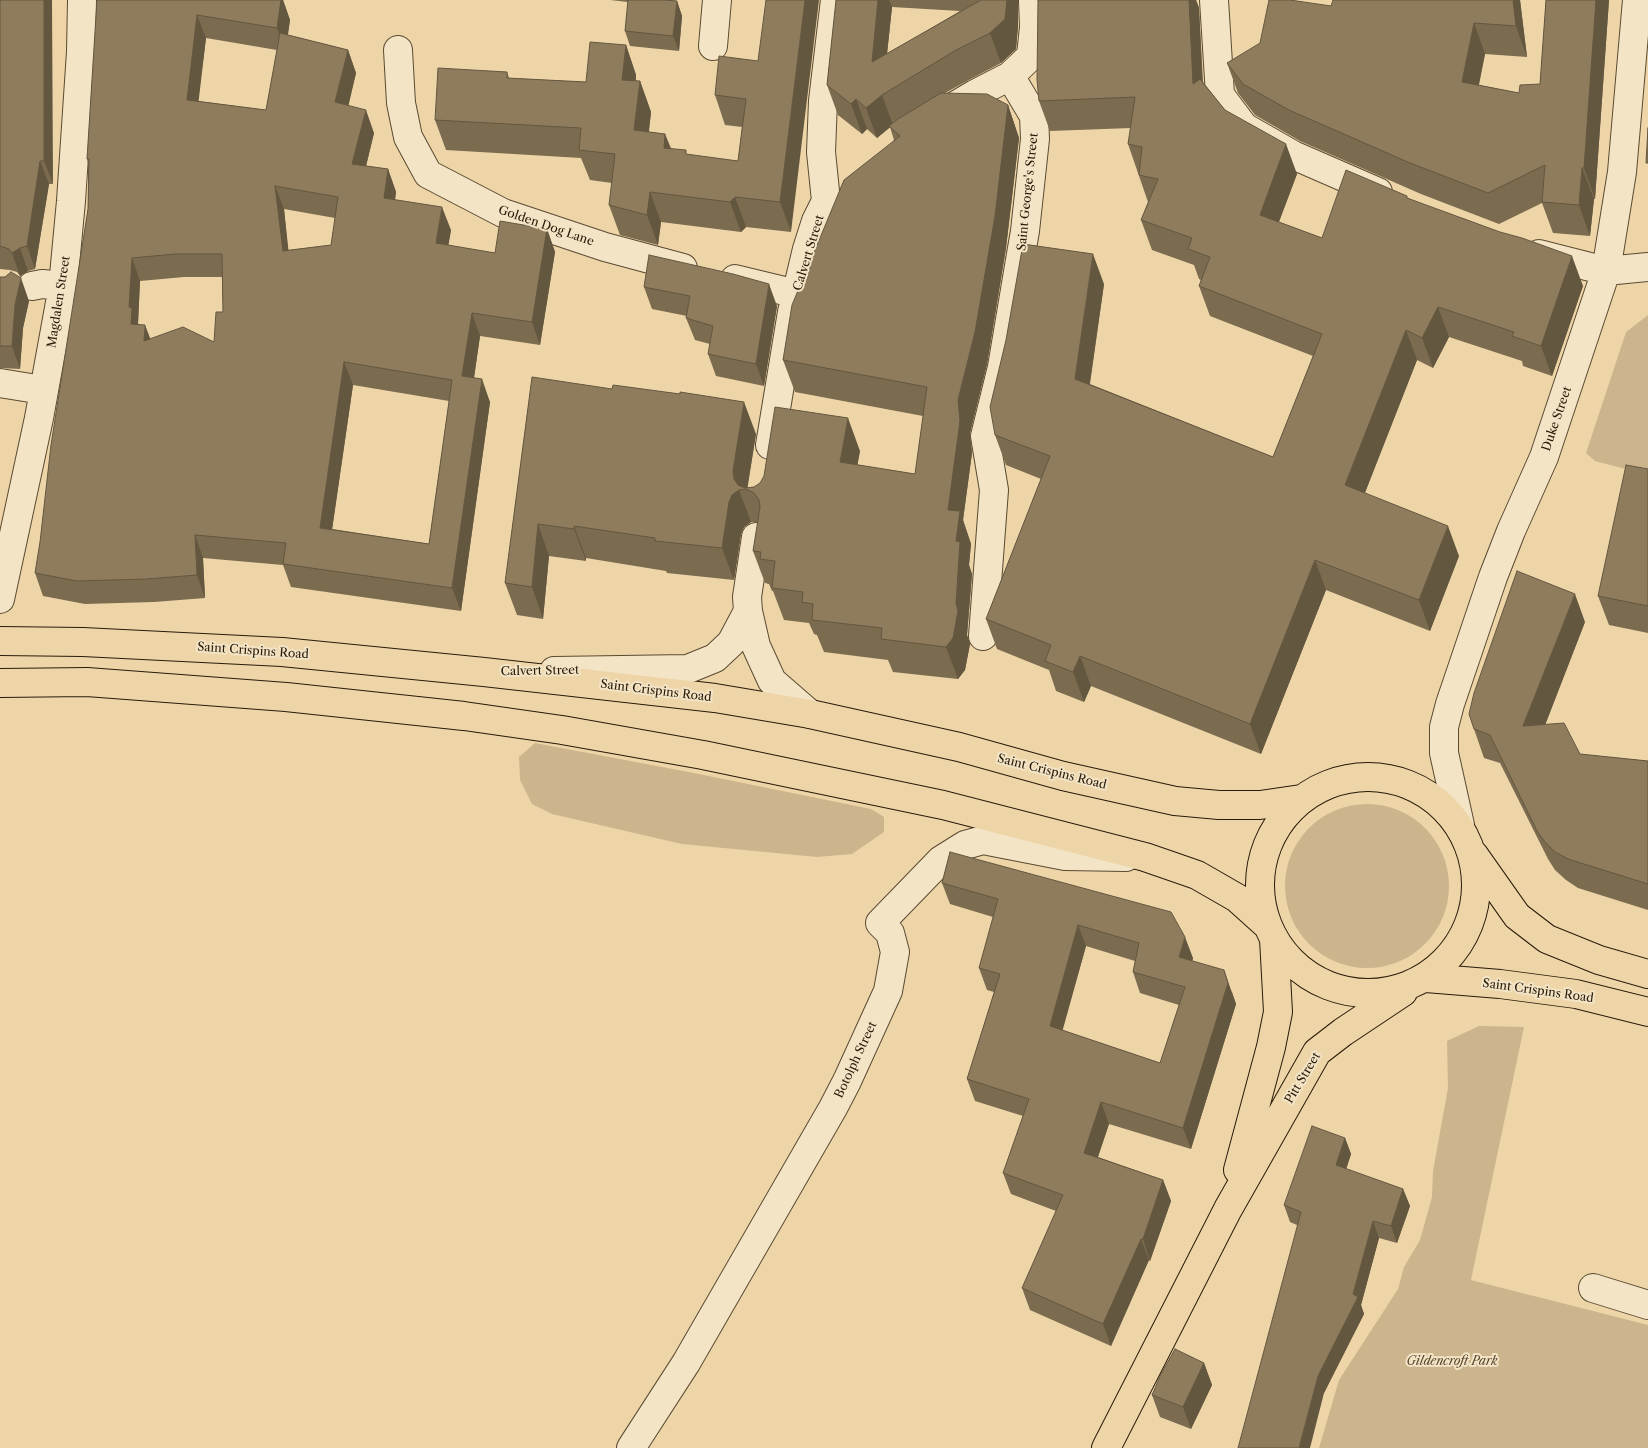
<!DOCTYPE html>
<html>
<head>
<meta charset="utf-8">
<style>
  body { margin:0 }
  canvas { display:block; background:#edd5a8 }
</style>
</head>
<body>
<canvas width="1648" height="1448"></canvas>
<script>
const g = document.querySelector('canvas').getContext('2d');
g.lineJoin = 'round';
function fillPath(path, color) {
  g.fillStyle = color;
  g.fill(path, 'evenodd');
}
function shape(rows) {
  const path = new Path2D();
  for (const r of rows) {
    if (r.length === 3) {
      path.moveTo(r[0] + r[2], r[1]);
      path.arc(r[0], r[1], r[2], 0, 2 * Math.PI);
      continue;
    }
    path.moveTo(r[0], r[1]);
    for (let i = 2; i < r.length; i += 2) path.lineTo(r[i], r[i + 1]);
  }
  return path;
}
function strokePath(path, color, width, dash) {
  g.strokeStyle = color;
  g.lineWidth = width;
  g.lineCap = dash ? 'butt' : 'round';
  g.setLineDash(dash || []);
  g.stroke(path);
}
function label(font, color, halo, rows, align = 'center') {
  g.font = font + ' "Libre Caslon Text",serif';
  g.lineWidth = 4;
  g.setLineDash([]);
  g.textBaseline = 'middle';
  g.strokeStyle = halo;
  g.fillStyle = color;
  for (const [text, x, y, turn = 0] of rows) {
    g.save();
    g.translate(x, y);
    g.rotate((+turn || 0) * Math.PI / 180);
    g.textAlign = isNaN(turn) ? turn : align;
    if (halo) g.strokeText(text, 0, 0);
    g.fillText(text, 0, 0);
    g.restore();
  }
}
fillPath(shape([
  [1648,315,1648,475,1595,461,1586,453,1626,332],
  [535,743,694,773,871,809,884,817,884,832,852,854,817,857,682,844,552,814,532,804,520,780,519,757],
  [1367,886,82],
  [1479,1026,1524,1027,1471,1280,1648,1325,1648,1448,1319,1448,1339,1380,1398,1289,1404,1267,1420,1240,1432,1197,1433,1171,1448,1088,1447,1041]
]), '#ccb58d');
const minor = shape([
  [1214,0,1220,95,1244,127,1293,155,1378,192],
  [713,46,717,0],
  [398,50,401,103,408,137,428,174,503,213,605,247,683,268],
  [943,113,975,94,1010,76,1031,56,1034,27,1033,0],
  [1539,254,1606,271,1648,267],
  [735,279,797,294],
  [32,286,42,284,63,286],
  [0,383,43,390],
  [770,445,792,312,807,249,816,221,826,201,821,152,823,101,835,0],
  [756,537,747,597,748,611,756,646,772,681,810,714],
  [0,599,39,418,63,286,71,201,81,52,82,0],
  [983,636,994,490,985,436,1002,367,1019,266,1025,231,1035,139,1034,116,1010,76],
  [554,671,688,669,715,658,731,643,748,611],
  [1460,825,1444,753,1444,727,1450,704,1493,577,1511,531,1544,457,1606,271,1622,172,1637,0],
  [1593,1288,1648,1305],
  [631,1448,686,1363,833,1108,847,1081,888,991,895,952,890,933,880,923,941,860,965,845,983,840,1065,856,1126,857]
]);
const major = shape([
  [0,641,83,642,282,652,484,672,715,698,810,714,959,747,1063,776,1175,801,1219,805,1260,805,1301,799],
  [0,683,87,682,286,697,464,716,562,730,703,755,943,805,1145,857,1197,875,1237,898,1267,925],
  [1368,885,108],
  [1474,855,1517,916,1547,939,1599,960,1648,974],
  [1426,978,1500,984,1576,994,1648,1012],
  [1238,1170,1271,1047,1278,1012,1274,939],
  [1106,1448,1228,1209,1317,1052,1343,1032,1403,992]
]);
strokePath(minor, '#5a4a31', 30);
strokePath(major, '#291b09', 30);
strokePath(minor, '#f3e4c6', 28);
strokePath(major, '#edd5a8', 28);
fillPath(shape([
  [0,0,53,184,49,184,35,269,28,271,20,276,17,272,10,270,0,269],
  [97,0,283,0,290,20,288,35,348,50,356,73,348,105,374,133,366,166,388,169,396,192,395,200,451,230,448,245,495,253,547,229,555,252,540,345,480,336,474,377,490,402,461,611,291,587,283,565,203,558,205,598,154,602,85,604,43,596,35,573,40,542,88,209,88,163,87,159],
  [206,38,277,50,266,110,198,101],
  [284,209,335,218,331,245,288,250],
  [184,277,222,277,223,312,214,342,150,339,138,324,140,281],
  [353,385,449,401,429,544,332,529],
  [610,0,664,0,677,1,682,16,679,51,630,46,625,31,628,2],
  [836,0,1018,0,1018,26,1016,49,1001,63,967,81,945,93,1008,105,1019,138,1006,248,987,364,970,433,972,453,963,520,971,544,969,565,972,574,967,635,970,644,965,670,958,679,893,672,888,660,824,652,817,635,814,634,809,623,784,620,773,591,772,591,769,584,765,583,753,551,758,522,751,522,744,527,741,534,734,580,667,573,666,571,586,558,586,561,549,556,543,619,517,615,505,583,532,377,756,434,747,488,754,487,860,451,857,465,915,474,923,416,795,392,783,360,806,282,894,140,890,127,877,138,867,129,862,134,838,115,827,85],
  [892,7,960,11,887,54],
  [1038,0,1196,0,1199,8,1203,82,1225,110,1297,174,1279,222,1322,238,1408,198,1583,286,1552,376,1523,366,1522,361,1449,337,1433,368,1417,360,1365,493,1459,556,1430,631,1326,590,1261,754,1091,686,1084,702,1056,691,1049,670,997,649,986,619,1041,479,1006,465,995,435,1104,284,1090,384,1273,457,1313,356,1210,316,1199,286,1201,280,1199,279,1194,265,1152,250,1141,220,1148,202,1128,144,1131,128,1050,131,1039,101],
  [1520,0,1527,57,1485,54,1479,85,1519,93,1540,84,1546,0,1609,0,1595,199,1594,199,1590,236,1553,233,1542,203,1499,224,1421,194,1300,141,1255,115,1238,93,1227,63,1331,6],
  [626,45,636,75,636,81,640,81,651,112,649,132,665,134,671,148,688,155,738,161,742,127,725,125,715,95,758,61,791,232,746,227,741,232,661,222,658,245,620,235,609,205,612,183,590,180,581,158,446,150,435,120,507,72,509,78,586,82],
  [0,277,29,301,23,328,20,369,0,368],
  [644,287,777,306,764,386,716,376,708,354,710,344,695,340,686,318,687,316,652,309],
  [1648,469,1648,633,1609,625,1598,596],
  [1585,622,1545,724,1580,754,1648,761,1648,910,1578,888,1566,880,1555,870,1548,859,1500,763,1484,758,1474,729],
  [950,852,1193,958,1192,961,1232,992,1236,1004,1191,1149,1109,1124,1098,1157,1163,1180,1171,1201,1150,1261,1149,1260,1111,1346,1030,1310,1022,1288,1056,1211,1011,1194,1003,1173,1023,1116,975,1101,967,1079,994,992,987,990,979,968,993,917,950,904,942,883],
  [1086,946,1135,961,1133,972,1140,993,1179,1005,1160,1063,1062,1030],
  [1345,1138,1351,1154,1346,1169,1403,1189,1410,1206,1397,1243,1379,1238,1361,1305,1364,1314,1324,1393,1297,1225,1290,1222,1284,1205],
  [1204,1363,1212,1385,1191,1429,1160,1417,1152,1395]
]), '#7b6b4f');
fillPath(shape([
  [44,0,52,0,53,184,44,161],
  [281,0,283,0,290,20,285,51,277,28],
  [805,0,819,0,791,232,780,202],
  [878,0,889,0,892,7,883,92,872,62],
  [1007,0,1018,0,1018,26,1016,49,1001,63,990,33],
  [1189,0,1196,0,1199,8,1204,114,1193,84],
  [1513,0,1520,0,1527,57,1516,26],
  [1596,0,1609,0,1595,199,1584,168],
  [677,1,682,16,679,51,673,36],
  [197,15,206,38,196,123,187,100],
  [1474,23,1485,54,1473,112,1462,82],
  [626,45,636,75,633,110,622,80],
  [348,50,356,73,344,125,335,102],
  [640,81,651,112,645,161,634,130],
  [882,95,893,125,877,138,866,108],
  [856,99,867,129,862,134,851,104],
  [1008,105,1019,138,1006,248,987,364,970,433,972,453,963,520,971,544,969,565,972,574,967,635,970,644,965,670,958,679,946,647,956,603,956,541,948,510,958,400],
  [366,110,374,133,361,187,352,164],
  [665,134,676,164,664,148],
  [1286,144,1297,174,1270,245,1260,215],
  [40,161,49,184,35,269,27,246],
  [1582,168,1594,199,1590,236,1579,205],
  [388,169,396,192,392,221,384,198],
  [275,186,284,209,291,274,283,251],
  [650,192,661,222,658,245,647,215],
  [735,197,746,227,741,232,730,202],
  [442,207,451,230,445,266,436,243],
  [547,229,555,252,540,345,532,322],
  [20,248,28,271,20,276,12,253],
  [1093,254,1104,284,1086,409,1075,379],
  [1572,256,1583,286,1552,376,1541,346],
  [132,258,140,281,138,323,140,331,131,324,129,307],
  [21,278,29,301,23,328,20,369,12,346,15,305],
  [769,284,777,306,764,386,756,364],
  [1438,307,1449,337,1433,368,1422,338],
  [472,313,480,336,471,399,462,376],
  [145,325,154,348,144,341],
  [1406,330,1417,360,1356,515,1345,485],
  [344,362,353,385,329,551,320,528],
  [482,379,490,402,461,611,452,588],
  [744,402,756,434,747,491,746,489,739,490,751,522,744,527,741,534,734,580,722,548,729,502,734,479,733,471],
  [848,418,860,451,852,495,840,462],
  [538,524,549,556,543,619,532,587],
  [574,526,586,558,586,561,574,529],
  [1448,526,1459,556,1430,631,1419,600],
  [195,535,203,558,205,598,197,575],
  [1315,560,1326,590,1261,754,1250,724],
  [1575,594,1585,622,1534,754,1523,726],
  [1080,656,1091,686,1084,702,1073,672],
  [1078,925,1086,946,1058,1047,1050,1026],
  [1185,937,1193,958,1187,978,1179,957],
  [1224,970,1236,1004,1191,1149,1183,1128],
  [1101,1102,1109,1124,1092,1174,1084,1153],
  [1345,1138,1351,1154,1342,1182,1336,1165],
  [1163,1180,1171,1201,1150,1261,1143,1239],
  [1403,1189,1410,1206,1397,1243,1391,1226],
  [1373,1221,1379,1238,1361,1305,1364,1314,1324,1393,1310,1448,1299,1448,1318,1376,1353,1294],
  [1141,1239,1149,1260,1111,1346,1103,1324],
  [1204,1363,1212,1385,1191,1429,1183,1407]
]), '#645740');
const building = shape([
  [0,0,44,0,44,161,40,161,27,246,20,248,12,253,9,249,0,246,0,0],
  [97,0,281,0,277,28,197,15,187,100,266,110,280,33,348,50,335,102,366,110,352,164,388,169,384,198,442,207,436,243,495,253,500,221,547,229,532,322,472,313,462,376,482,379,452,588,283,564,286,543,195,535,197,575,146,579,77,581,35,573,40,542,51,445,88,209,89,159,87,159,97,0],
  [275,186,338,197,331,245,283,251,275,186],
  [175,254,222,254,223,312,216,312,214,342,183,327,144,341,145,325,131,324,132,308,129,307,132,258,175,254],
  [344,362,452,380,429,544,320,528,344,362],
  [628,0,664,0,677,1,673,36,625,31,628,0],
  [766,0,805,0,780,202,735,197,730,202,650,192,647,215,609,205,615,154,579,150,581,128,435,120,438,68,507,72,507,78,586,82,590,42,626,45,622,80,640,81,634,130,665,134,664,148,686,150,686,154,738,161,746,99,715,95,719,56,758,61,766,0],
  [836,0,878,0,872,62,981,0,1007,0,1005,19,990,33,956,50,882,95,866,108,856,99,851,104,827,85,836,0],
  [1038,0,1189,0,1193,84,1200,79,1225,110,1286,144,1260,215,1322,238,1346,170,1407,196,1407,198,1500,232,1522,238,1572,256,1541,346,1512,336,1514,332,1438,307,1422,338,1406,330,1345,485,1448,526,1419,600,1315,560,1250,724,1080,656,1073,672,1045,661,1051,645,986,619,1050,456,995,435,990,407,1006,340,1023,244,1093,254,1075,379,1273,457,1322,334,1199,286,1210,257,1188,249,1192,238,1141,220,1158,179,1139,175,1142,147,1128,144,1135,97,1039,101,1037,80,1038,0],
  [1269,0,1290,0,1331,6,1333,0,1513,0,1516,26,1474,23,1462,82,1519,93,1520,85,1540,84,1546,0,1596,0,1584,168,1582,168,1579,205,1542,202,1545,165,1488,193,1410,163,1289,110,1243,84,1227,63,1260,43,1269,0],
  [941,93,987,94,1008,105,995,216,975,332,958,400,960,421,948,510,960,511,956,541,960,542,956,603,958,611,953,638,946,647,881,639,882,628,812,620,813,604,802,602,803,592,772,588,775,561,760,559,761,552,753,551,760,507,759,500,754,493,746,489,739,490,732,495,729,502,722,548,655,541,655,538,574,526,574,529,538,524,532,587,505,583,532,377,612,389,613,385,680,394,680,392,744,402,733,471,734,479,738,485,745,488,754,487,760,483,764,476,775,407,848,418,840,462,915,474,927,387,783,360,792,305,802,281,806,282,815,250,844,180,900,136,889,126,898,119,941,93],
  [1648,128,1648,163,1646,163,1648,128],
  [649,255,733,274,769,284,756,364,708,354,713,326,686,318,690,296,644,287,649,255],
  [11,272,21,278,15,305,12,346,0,346,0,277,5,277,11,272],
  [1626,465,1648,469,1648,606,1598,596,1626,465],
  [1517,571,1575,594,1523,726,1564,723,1580,754,1648,761,1648,884,1568,859,1555,852,1545,842,1537,831,1490,735,1474,729,1469,714,1474,693,1517,571],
  [950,852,1171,912,1185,937,1179,957,1224,970,1228,983,1183,1128,1101,1102,1084,1153,1163,1180,1143,1239,1141,1239,1103,1324,1022,1288,1063,1195,1003,1173,1029,1099,967,1079,1000,974,979,968,998,899,942,883,950,852],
  [1078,925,1139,943,1133,972,1185,987,1160,1063,1050,1026,1078,925],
  [1312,1126,1345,1138,1336,1165,1403,1189,1391,1226,1373,1221,1353,1294,1358,1297,1318,1376,1299,1448,1238,1448,1301,1212,1284,1205,1312,1126],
  [1175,1349,1204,1363,1183,1407,1152,1395,1161,1374,1175,1349]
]);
fillPath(building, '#8f7c5c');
strokePath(building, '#645740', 1);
label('12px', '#291b09', '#f3e4c6', [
  ["Saint George's Street",1028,192,-84],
  ["Golden Dog Lane",546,226,19],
  ["Calvert Street",809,253,-73],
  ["Magdalen Street",59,302,-81],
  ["Duke Street",1557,419,-71],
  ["Saint Crispins Road",253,651,4],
  ["Calvert Street",540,671,-1],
  ["Saint Crispins Road",656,691,7],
  ["Saint Crispins Road",1052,772,14],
  ["Saint Crispins Road",1538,991,8],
  ["Botolph Street",856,1060,-65],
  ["Pitt Street",1303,1078,-59]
]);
label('italic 12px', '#5a4931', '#f3e4c6', [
  ["Gildencroft Park",1452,1362]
]);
</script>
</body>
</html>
